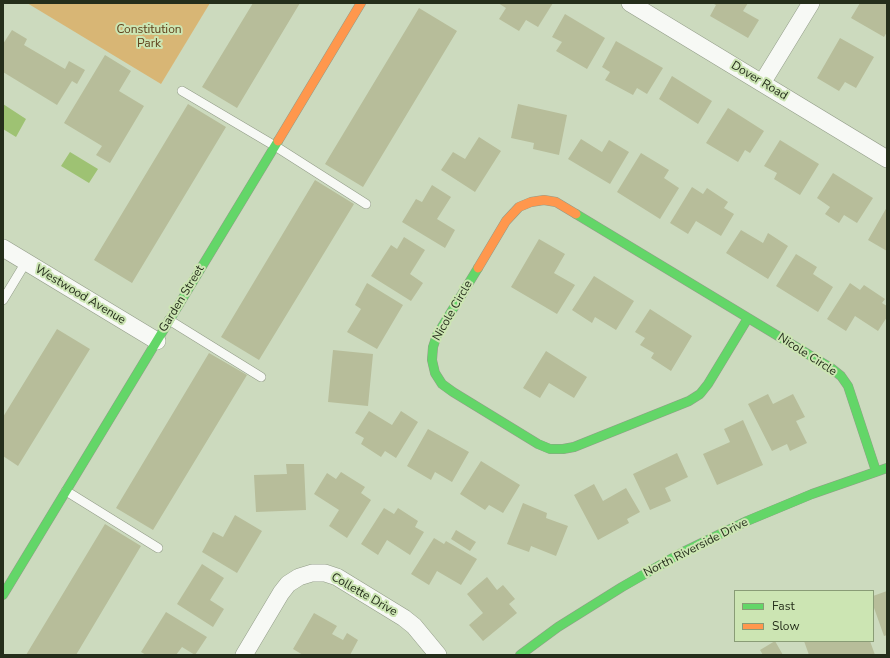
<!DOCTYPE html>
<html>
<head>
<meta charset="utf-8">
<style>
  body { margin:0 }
  #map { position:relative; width:890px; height:658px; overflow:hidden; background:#ccdabe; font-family:"Nunito Sans",sans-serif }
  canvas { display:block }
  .frame { position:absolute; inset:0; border:4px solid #252e1b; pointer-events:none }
  .legend { position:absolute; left:734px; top:590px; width:140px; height:52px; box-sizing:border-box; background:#cce5b3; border:1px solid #899c76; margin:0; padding:5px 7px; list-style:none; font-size:12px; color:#252e1b }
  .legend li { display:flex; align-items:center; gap:8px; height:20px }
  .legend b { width:20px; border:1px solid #899c76 }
</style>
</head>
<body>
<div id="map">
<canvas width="890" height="658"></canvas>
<div class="frame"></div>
<ul class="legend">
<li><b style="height:5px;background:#63d668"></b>Fast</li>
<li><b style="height:5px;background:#ff974d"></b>Slow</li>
</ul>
</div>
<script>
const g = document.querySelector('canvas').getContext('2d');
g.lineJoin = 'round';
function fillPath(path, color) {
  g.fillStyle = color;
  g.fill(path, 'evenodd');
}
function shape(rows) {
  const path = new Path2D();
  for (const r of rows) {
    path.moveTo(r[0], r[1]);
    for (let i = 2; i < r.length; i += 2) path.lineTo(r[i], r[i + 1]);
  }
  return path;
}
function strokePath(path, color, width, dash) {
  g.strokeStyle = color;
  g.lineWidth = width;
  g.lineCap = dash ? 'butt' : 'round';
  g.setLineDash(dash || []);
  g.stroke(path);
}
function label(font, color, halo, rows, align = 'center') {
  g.font = font + ' "Nunito Sans",sans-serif';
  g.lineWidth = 4;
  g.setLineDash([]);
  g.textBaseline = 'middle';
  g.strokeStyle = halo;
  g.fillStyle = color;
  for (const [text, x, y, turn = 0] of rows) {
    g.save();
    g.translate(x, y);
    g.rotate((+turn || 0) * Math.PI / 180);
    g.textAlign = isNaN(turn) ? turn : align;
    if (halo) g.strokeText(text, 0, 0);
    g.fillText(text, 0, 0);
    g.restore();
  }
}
fillPath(shape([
  [27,3,210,3,161,84]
]), '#d8b675');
fillPath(shape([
  [3,104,26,119,16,137,3,129],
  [70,152,98,169,89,183,61,166]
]), '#9ec273');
fillPath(shape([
  [253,3,300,3,237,108,202,87],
  [498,3,553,3,538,27,526,20,519,31,499,19,506,8],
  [712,3,748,3,743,11,759,20,748,38,710,16,716,5],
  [860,3,887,3,887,32,884,37,851,18],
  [419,8,457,31,363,187,325,164],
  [565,14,605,38,587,69,556,51,562,42,552,37],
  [12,30,27,39,24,45,65,69,69,61,85,70,77,84,72,81,57,105,3,72,3,44],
  [840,38,874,57,856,88,845,82,839,91,817,78],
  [616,41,663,68,647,94,637,88,633,95,605,80,610,72,602,67],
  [105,55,131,71,119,91,144,106,110,163,96,155,102,146,64,123],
  [672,76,712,101,698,124,659,99],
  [188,104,226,127,132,283,94,260],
  [518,104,567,115,559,155,533,149,534,143,511,138],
  [728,108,764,131,750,153,745,150,738,162,706,143],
  [479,137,501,151,475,192,441,170,453,152,465,159],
  [581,139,602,152,609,140,629,152,610,184,568,159],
  [780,140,819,164,800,195,774,179,777,173,764,166],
  [641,153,669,170,664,178,679,188,660,219,617,192],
  [833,173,873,198,857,223,844,215,839,223,825,214,830,207,817,198],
  [315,180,354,204,259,360,221,337],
  [432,185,451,197,437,219,455,230,445,248,402,222,416,199,422,202],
  [692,187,703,194,707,188,728,202,724,208,734,214,721,236,696,221,688,234,670,223],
  [887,207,887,251,868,240],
  [741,230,763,243,768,233,788,246,768,279,726,253],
  [404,237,425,250,410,274,423,283,411,301,371,276,391,245,397,249],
  [539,239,565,254,554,273,575,285,557,314,511,287],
  [796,254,817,267,813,274,833,287,818,312,776,286],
  [594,276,634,301,616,330,595,317,592,323,572,310],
  [367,283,403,305,377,349,347,332,361,309,355,305],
  [850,283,860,290,864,285,885,299,882,303,887,306,887,317,878,331,855,316,846,331,827,319],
  [650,309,692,336,671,371,651,358,654,353,640,345,645,338,635,332],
  [57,329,90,349,18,466,3,456,3,417],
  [333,350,373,354,368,406,328,402],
  [546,351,587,377,574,398,549,383,540,398,523,388],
  [209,353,247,375,153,530,116,508],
  [768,394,773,404,793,394,805,417,796,421,807,443,790,451,787,444,772,451,748,404],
  [369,411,392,425,401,411,418,422,396,458,385,451,381,457,361,444,364,438,355,433],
  [743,420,763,465,717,485,703,454,730,442,724,429],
  [428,429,469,452,452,482,435,472,431,480,407,466],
  [677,453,688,477,665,488,671,501,650,510,633,474],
  [481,461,520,485,503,513,489,505,485,510,460,494],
  [286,464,304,464,306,510,256,512,254,475,287,474],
  [341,472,365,487,361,493,371,500,347,538,329,526,339,510,314,494,327,473,336,479],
  [594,484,603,501,626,488,640,512,627,519,629,523,598,540,574,495],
  [523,503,547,513,546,518,568,526,556,556,531,546,529,552,507,544],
  [384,508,394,514,398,508,418,521,415,527,424,532,410,555,387,540,378,555,361,544],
  [235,515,262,531,237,573,202,552,213,532,223,537],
  [105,524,141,546,76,655,26,655],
  [456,530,476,542,470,551,451,539],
  [434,538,444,544,446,541,477,559,461,585,437,571,429,585,411,574],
  [202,564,224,578,210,600,224,609,213,627,177,604],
  [487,577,497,590,503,585,515,599,509,604,517,613,483,641,469,625,483,613,467,594],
  [887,591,887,635,884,636,873,605,873,596],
  [166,612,207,637,195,655,182,647,176,655,146,655,141,652],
  [314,613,337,626,332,634,343,640,347,633,358,640,350,655,303,655,293,649],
  [775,641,783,655,763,655,760,650],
  [804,641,870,641,875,655,809,655]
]), '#b7bd9a');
const lane = shape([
  [182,91,275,146,366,204],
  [3,300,26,262],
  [169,320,261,377],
  [66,491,158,548]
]);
const street = shape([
  [630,3,887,159],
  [762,83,811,3],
  [3,248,157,341],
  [244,655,281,593,288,584,299,577,312,573,325,573,337,577,404,618,414,626,438,655]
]);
const fast = shape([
  [576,214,831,368,841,376,848,386,876,471],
  [478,268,437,335,433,347,432,360,435,373,442,384,453,392,538,444,550,449,563,449,574,447,689,401,700,394,708,384,748,318],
  [3,595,278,141],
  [520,655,558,627,622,587,683,552,747,521,812,494,887,468]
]);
const slow = shape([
  [278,141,361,3],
  [478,268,506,221,519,207,531,202,544,200,556,202,576,214]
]);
strokePath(lane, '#929c88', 10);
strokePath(street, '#929c88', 18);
strokePath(fast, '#929c88', 10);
strokePath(slow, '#929c88', 10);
strokePath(lane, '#f7f9f5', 9);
strokePath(street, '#f7f9f5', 17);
strokePath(fast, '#63d668', 9);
strokePath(slow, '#ff974d', 9);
label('12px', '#60421c', '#cce5b3', [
  ["Constitution",149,30],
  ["Park",149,44]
]);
label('12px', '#252e1b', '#cce5b3', [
  ["Dover Road",759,81,31],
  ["Westwood Avenue",80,295,31],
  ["Garden Street",182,299,-59],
  ["Nicole Circle",453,311,-60],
  ["Nicole Circle",807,355,33],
  ["North Riverside Drive",696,548,-27],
  ["Collette Drive",364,595,30]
]);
</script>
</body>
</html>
